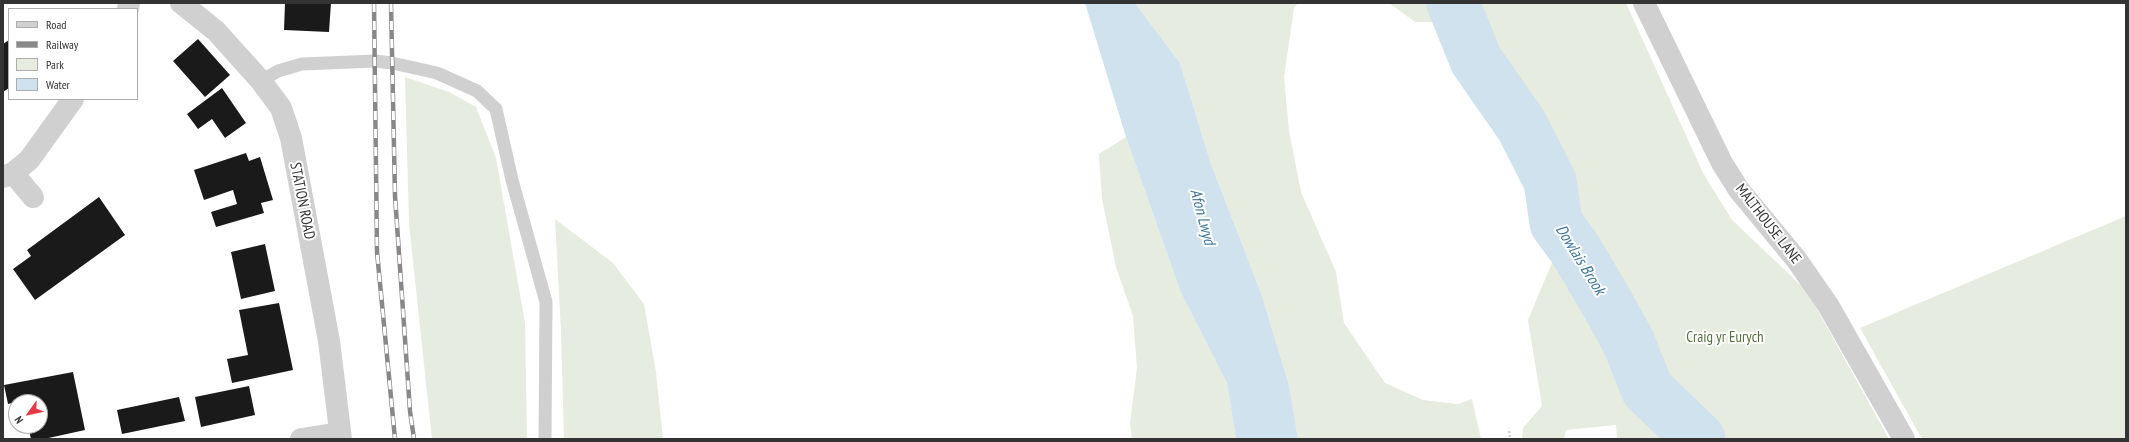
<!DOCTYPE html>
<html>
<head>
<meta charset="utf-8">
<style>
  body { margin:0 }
  #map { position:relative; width:2129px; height:442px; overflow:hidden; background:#fff; font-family:"PT Sans Narrow",sans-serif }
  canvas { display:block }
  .frame { position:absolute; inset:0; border:4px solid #333; pointer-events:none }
  .legend { position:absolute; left:8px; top:8px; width:130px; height:92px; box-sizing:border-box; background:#fff; border:1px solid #adadad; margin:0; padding:5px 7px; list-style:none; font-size:12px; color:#333 }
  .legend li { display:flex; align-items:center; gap:8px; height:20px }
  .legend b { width:20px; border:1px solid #adadad }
  .north { position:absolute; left:8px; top:394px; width:40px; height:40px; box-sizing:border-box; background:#fff; border:1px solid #adadad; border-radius:50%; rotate:237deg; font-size:11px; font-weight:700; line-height:16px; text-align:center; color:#333 }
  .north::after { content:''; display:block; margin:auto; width:14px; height:18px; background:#e63946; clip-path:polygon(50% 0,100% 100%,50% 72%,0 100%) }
</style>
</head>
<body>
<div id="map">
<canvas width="2129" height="442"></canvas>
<div class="frame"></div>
<ul class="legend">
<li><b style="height:5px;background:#d0d0d0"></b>Road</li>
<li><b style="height:5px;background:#888"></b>Railway</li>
<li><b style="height:11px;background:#e6ecdf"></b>Park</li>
<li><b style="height:11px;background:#cfe2ee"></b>Water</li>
</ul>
<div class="north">N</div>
</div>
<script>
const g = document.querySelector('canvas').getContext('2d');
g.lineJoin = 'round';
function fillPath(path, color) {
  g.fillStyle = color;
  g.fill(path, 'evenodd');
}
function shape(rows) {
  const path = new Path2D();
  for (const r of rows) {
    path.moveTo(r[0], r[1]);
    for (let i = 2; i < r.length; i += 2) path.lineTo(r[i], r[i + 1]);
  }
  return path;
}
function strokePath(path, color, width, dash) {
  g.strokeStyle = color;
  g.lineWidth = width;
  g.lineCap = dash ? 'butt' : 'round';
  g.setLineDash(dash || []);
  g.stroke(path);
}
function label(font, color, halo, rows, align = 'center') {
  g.font = font + ' "PT Sans Narrow",sans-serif';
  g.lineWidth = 4;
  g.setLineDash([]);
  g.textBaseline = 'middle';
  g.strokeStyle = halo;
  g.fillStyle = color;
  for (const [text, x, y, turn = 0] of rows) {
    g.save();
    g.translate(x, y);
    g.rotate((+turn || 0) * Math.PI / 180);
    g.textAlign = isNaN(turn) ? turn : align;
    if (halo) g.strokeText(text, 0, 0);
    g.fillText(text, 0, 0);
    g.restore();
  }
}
fillPath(shape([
  [1135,3,1298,3,1294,8,1284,77,1289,131,1301,192,1336,272,1344,323,1385,383,1423,400,1458,404,1472,399,1481,439,1298,439,1289,385,1261,293,1211,164,1180,63],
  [1389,3,1626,3,1703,173,1732,220,1807,291,1889,439,1617,439,1616,425,1566,430,1564,439,1522,439,1523,428,1542,406,1528,320,1564,234,1556,223,1550,181,1522,126,1476,60,1460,22,1415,22],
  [405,77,449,92,476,107,496,158,525,323,527,439,432,439,409,224],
  [1126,137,1181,293,1227,383,1236,439,1132,439,1130,422,1137,368,1133,316,1116,267,1102,199,1099,154],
  [2126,216,2126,439,1922,439,1860,328],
  [555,219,613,263,644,304,656,372,663,439,564,439,561,331]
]), '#e6ecdf');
fillPath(shape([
  [1085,3,1135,3,1180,63,1211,164,1261,293,1289,385,1298,439,1236,439,1227,383,1181,293,1126,137]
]), '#cfe2ee');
strokePath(shape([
  [1453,3,1476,60,1522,126,1550,181,1556,223,1575,249,1607,303,1629,343,1647,389,1699,439]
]), '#cfe2ee', 53);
fillPath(shape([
  [285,3,331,3,329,32,284,30],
  [198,39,230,75,205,97,173,61],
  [9,40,9,88,3,92,3,44],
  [222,88,246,123,225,138,212,119,198,129,187,114],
  [246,153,249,161,260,157,273,200,261,203,264,213,216,227,211,212,237,204,233,190,204,200,194,170],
  [99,197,125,235,35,300,13,269,31,256,27,250],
  [265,244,275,291,241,299,231,252],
  [279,303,293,370,232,383,227,359,248,355,239,310],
  [73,372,85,430,44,439,31,439,28,426,40,426,40,402,16,402,15,416,12,403,8,404,4,385],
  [249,386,255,415,201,427,195,397],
  [179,397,185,421,122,434,117,410]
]), '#1a1a1a');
strokePath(shape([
  [1509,431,1510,439]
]), '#cdcdcd', 2.5, [2, 2]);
strokePath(shape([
  [261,81,278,71,302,64,375,61,392,63,437,73,477,91,496,109,512,180,546,302,545,439]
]), '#d0d0d0', 13);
strokePath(shape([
  [181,3,216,31,261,81,281,108,291,138,329,341,341,439],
  [1644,3,1722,163,1739,190,1796,259,1828,305,1904,439],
  [128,9,129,3],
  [13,173,33,197],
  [3,177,13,173,29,160,73,99],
  [301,439,340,433]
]), '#d0d0d0', 22);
const rail = shape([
  [374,3,377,252,395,439],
  [391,3,395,196,410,411,414,439]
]);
strokePath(rail, '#888', 4.5);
strokePath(rail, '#fff', 3, [9]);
label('15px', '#333', '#fff', [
  ["STATION ROAD",302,201,79],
  ["MALTHOUSE LANE",1768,224,52]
]);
label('15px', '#56703f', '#fff', [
  ["Craig yr Eurych",1725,338]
]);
label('italic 16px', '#3f7597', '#fff', [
  ["Afon Lwyd",1202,217,75],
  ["Dowlais Brook",1580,260,58]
]);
</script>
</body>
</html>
